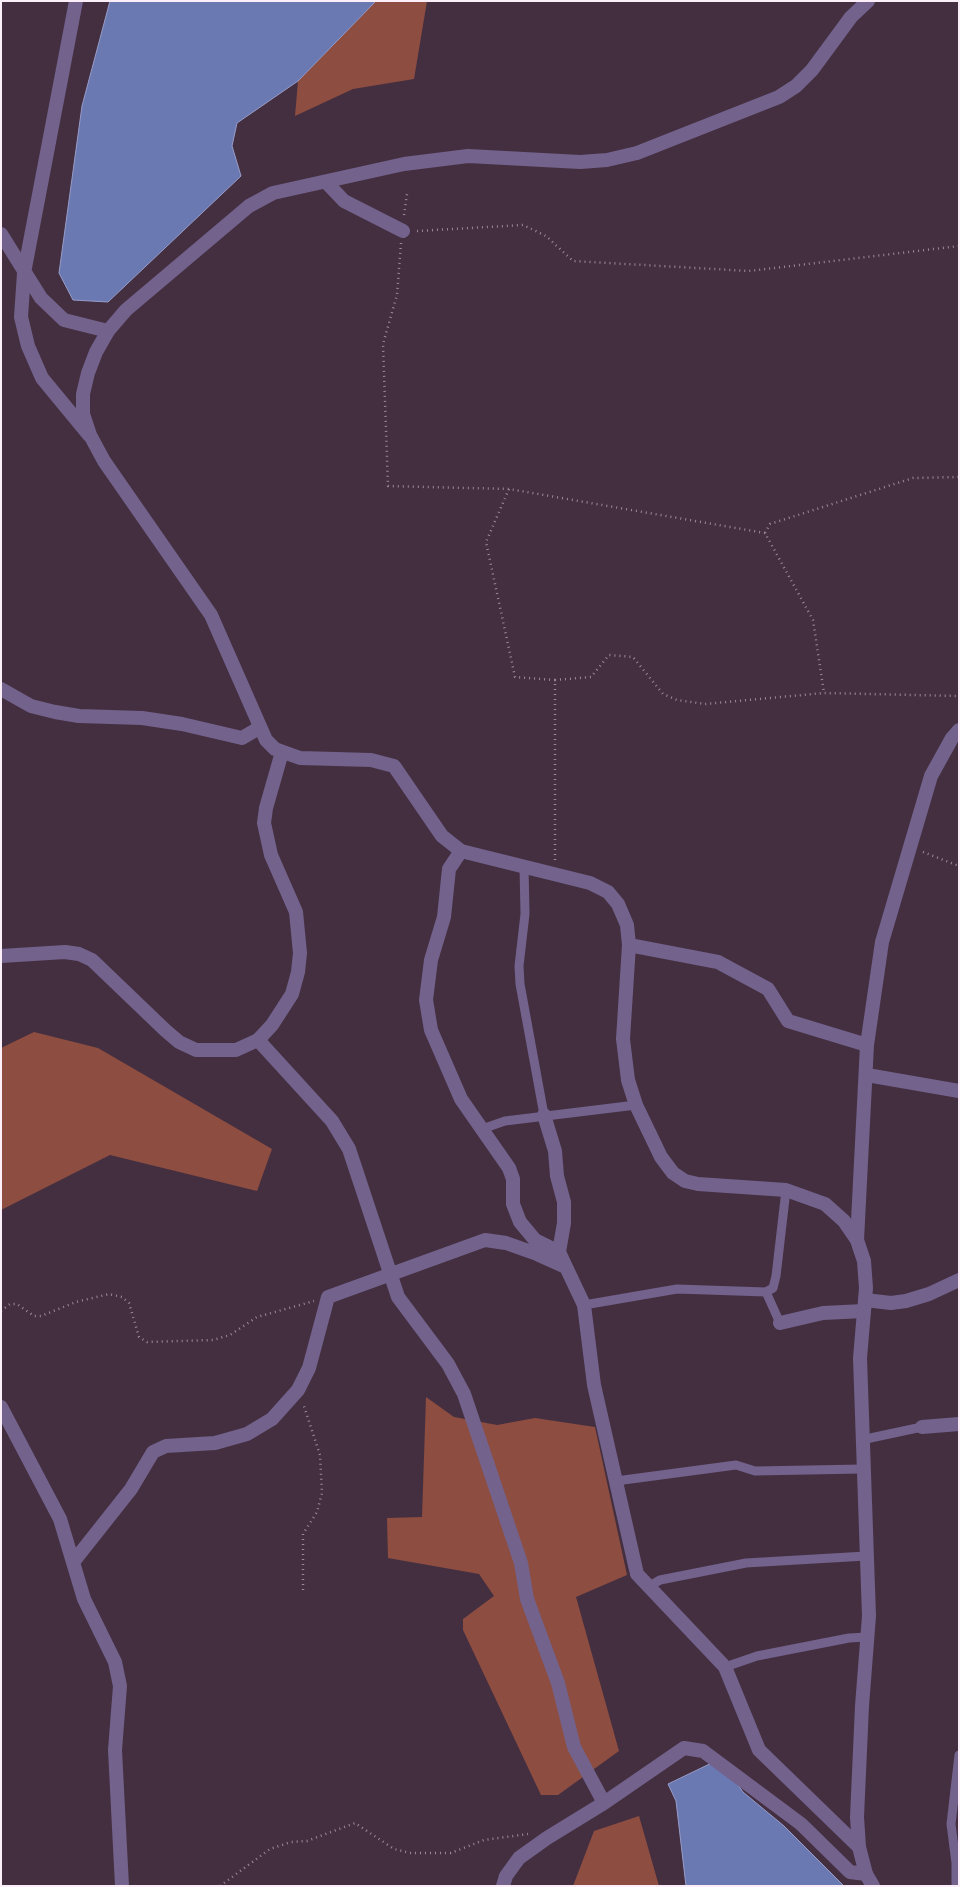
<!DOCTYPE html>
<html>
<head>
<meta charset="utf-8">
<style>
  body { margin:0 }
  #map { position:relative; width:960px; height:1887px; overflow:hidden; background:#442f41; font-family:"Golos Text",sans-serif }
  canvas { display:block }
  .frame { position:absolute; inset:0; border:2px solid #fdeffa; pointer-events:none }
</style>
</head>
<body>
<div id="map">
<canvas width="960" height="1887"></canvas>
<div class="frame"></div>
</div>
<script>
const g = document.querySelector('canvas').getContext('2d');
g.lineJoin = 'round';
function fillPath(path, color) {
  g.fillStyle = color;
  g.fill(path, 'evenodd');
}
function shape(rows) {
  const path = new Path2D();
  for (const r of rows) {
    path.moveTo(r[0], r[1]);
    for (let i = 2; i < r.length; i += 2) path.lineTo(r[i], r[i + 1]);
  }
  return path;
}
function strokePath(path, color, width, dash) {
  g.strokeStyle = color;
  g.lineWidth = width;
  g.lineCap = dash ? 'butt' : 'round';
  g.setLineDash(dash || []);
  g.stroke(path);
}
fillPath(shape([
  [376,1,427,1,414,79,353,89,295,116,298,81],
  [34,1032,98,1048,272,1149,257,1191,110,1155,1,1210,1,1048],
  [426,1397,454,1417,497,1425,535,1418,595,1427,627,1575,576,1597,619,1751,558,1795,541,1795,463,1630,463,1619,494,1596,479,1574,388,1558,387,1518,422,1517],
  [639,1816,659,1886,573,1886,594,1831]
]), '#8d4d40');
const water = shape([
  [110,1,376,1,298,81,237,123,232,146,241,176,108,302,73,300,59,273,82,106,110,1],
  [720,1759,743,1792,784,1826,844,1886,686,1886,676,1801,668,1784,720,1759]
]);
fillPath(water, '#6b79b2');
strokePath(water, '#979cc8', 1);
strokePath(shape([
  [404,215,407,194],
  [417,231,523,225,546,236,573,261,749,271,959,246],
  [401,243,397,295,383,344,388,486,509,489,765,533,813,620,824,693],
  [509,489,486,542,515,677,555,680,555,860],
  [765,533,770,524,913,478,959,477],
  [555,680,591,677,609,655,633,657,663,694,677,700,705,704,824,693,959,696],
  [923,852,959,866],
  [1,1311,10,1304,17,1304,34,1316,41,1316,76,1302,109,1294,122,1297,129,1303,139,1337,147,1342,213,1340,230,1335,257,1317,314,1301],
  [303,1590,303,1534,317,1512,322,1493,320,1455,303,1403],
  [220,1886,270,1849,291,1842,307,1841,355,1823,394,1849,410,1853,451,1853,484,1840,528,1834]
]), '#9b8998', 2.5, [1, 4]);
strokePath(shape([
  [524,866,525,914,519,966,520,984,544,1115],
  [482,1129,505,1121,636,1105],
  [766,1292,780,1323],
  [584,1305,677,1289,766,1292,773,1288,776,1276,786,1190],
  [861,1440,922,1427],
  [616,1481,736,1465,755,1471,862,1469],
  [648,1587,660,1580,746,1563,866,1556],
  [725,1667,757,1656,849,1638,867,1637],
  [956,1886,956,1863,951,1824,959,1755]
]), '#73628c', 9);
strokePath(shape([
  [76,1,24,273,21,317,28,346,42,378,89,435],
  [326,182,344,201,403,231],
  [1,234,41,298,64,320,108,331],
  [461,851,449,869,444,917,431,960,426,1000,431,1030,461,1099,509,1168,513,1179,513,1204,520,1222,535,1240,559,1252,566,1267],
  [629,945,718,962,768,989,788,1021,867,1045],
  [258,1040,332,1121,349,1149,398,1297,448,1364,464,1394,521,1563,527,1599,558,1683,574,1747,604,1803],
  [867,1075,959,1091],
  [544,1115,555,1151,557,1176,564,1202,564,1223,559,1252],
  [857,1240,867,1045,882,942,931,776,952,738,959,730],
  [865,1300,891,1303,906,1301,929,1294,959,1280],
  [780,1323,823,1313,864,1311],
  [1,1407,60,1519,84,1599,115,1662,120,1686,115,1750,122,1886],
  [922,1427,959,1424],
  [74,1561,131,1489,153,1452,166,1446,215,1443,247,1434,272,1419,298,1390,309,1368,328,1297,485,1240,506,1243,537,1254,566,1267,584,1305,594,1385,637,1574,725,1667,759,1750,859,1847],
  [503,1886,506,1876,519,1858,547,1838,604,1803,684,1748,703,1751,801,1824,850,1872,866,1874]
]), '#73628c', 14);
strokePath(shape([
  [868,1,851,17,812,70,796,86,779,97,637,153,607,160,580,162,468,156,404,164,273,193,249,206,126,310,108,331,96,352,88,373,83,394,83,414,90,435,104,461,211,615,266,740,275,749,300,758,371,760,394,766,442,836,461,851,590,883,608,892,618,904,627,925,629,945,623,1039,628,1080,636,1105,661,1157,673,1173,685,1181,698,1184,786,1190,825,1204,844,1221,857,1240,864,1261,866,1288,860,1358,869,1616,862,1706,857,1817,859,1847,866,1874,873,1886],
  [1,689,31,706,55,712,79,716,142,718,182,724,242,738,259,728],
  [1,956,65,952,79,954,92,960,165,1030,179,1042,196,1050,236,1050,258,1040,272,1025,292,994,298,972,300,953,296,912,271,855,264,823,266,808,282,752]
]), '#73628c', 14);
</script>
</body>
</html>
